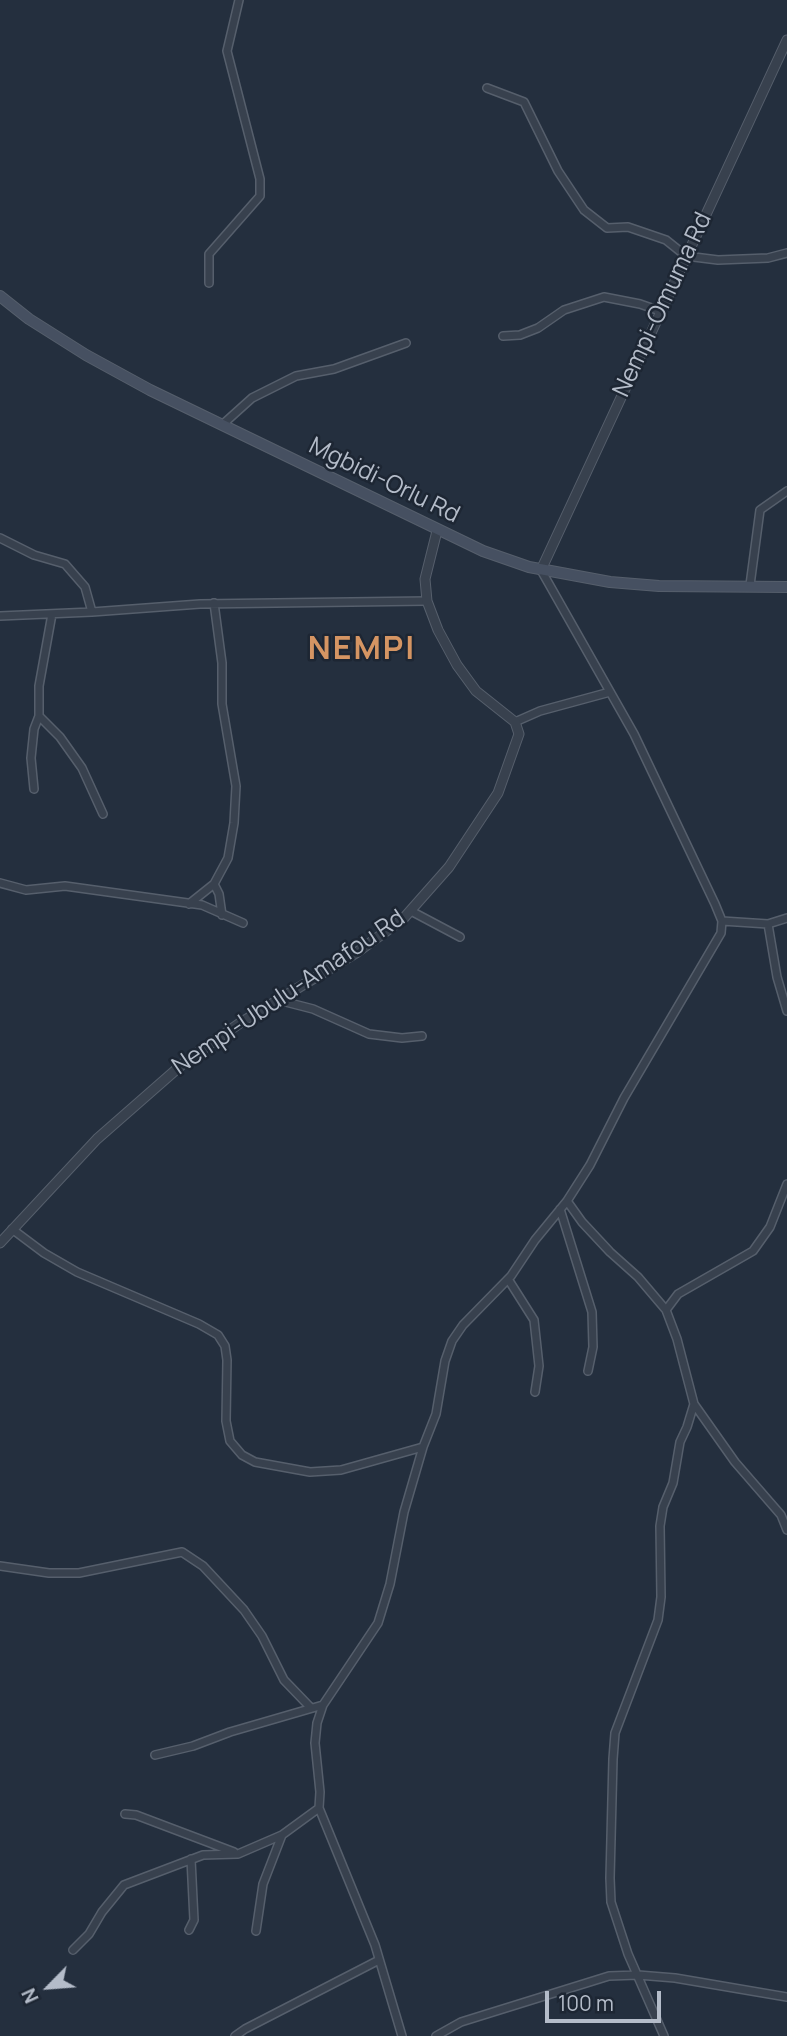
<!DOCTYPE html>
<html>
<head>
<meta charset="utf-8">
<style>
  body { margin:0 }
  #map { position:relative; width:787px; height:2036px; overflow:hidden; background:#242f3e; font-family:Manrope,sans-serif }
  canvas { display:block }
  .north { position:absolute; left:14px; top:1952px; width:70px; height:70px; -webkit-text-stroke:5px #1d2633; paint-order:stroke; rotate:245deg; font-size:19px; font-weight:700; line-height:28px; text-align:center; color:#b4bcc9 }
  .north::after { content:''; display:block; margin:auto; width:24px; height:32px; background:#b4bcc9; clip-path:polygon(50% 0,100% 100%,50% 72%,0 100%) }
  .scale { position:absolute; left:545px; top:1991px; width:116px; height:32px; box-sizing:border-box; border:4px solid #b4bcc9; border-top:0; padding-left:9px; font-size:21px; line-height:24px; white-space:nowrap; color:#b4bcc9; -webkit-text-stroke:5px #1d2633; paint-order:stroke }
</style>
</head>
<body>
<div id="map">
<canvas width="787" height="2036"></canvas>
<div class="north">N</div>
<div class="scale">100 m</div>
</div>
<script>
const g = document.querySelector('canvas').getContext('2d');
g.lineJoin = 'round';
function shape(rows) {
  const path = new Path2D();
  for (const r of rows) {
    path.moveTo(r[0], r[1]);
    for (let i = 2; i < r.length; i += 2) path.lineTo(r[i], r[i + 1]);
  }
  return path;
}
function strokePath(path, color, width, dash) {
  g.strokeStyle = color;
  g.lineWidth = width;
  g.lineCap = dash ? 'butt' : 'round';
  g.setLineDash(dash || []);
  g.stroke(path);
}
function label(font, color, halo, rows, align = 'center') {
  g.font = font + ' Manrope,sans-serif';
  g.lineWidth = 5;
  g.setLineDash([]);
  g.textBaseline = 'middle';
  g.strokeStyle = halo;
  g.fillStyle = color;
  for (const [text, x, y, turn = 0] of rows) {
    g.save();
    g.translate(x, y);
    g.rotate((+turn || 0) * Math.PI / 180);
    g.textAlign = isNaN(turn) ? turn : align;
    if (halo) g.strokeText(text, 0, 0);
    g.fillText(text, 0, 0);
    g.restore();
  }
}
const minor = shape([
  [487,88,524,102,558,171,584,210,607,228,628,227,666,240,686,256,718,260,768,258,787,253],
  [209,283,209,254,260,196,260,179,227,51,239,0],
  [503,336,520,335,538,328,564,310,604,297,640,304,660,311],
  [222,425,252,398,296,376,334,369,406,343],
  [0,538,34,555,65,564,85,587,92,612],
  [750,585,760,510,787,491],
  [52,614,39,686,39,716,60,737,82,768,103,814],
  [0,616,92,612,200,604,427,601],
  [515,722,540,711,610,692],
  [34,789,31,758,34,729,39,716],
  [0,883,26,890,65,886,202,905,243,923],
  [214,884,219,894,222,915],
  [189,904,214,884,228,858,234,823,236,786,222,704,222,663,214,603],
  [411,911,460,937],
  [722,921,768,924,787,918],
  [768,924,777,977,787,1011],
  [278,1000,313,1009,369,1034,402,1038,422,1036],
  [567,1201,582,1222,610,1252,638,1277,666,1310,677,1339,694,1404,735,1462,781,1515,787,1530],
  [560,1209,592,1312,593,1347,588,1371],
  [12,1229,44,1253,77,1272,199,1324,218,1335,225,1346,227,1360,226,1421,230,1441,242,1455,255,1462,310,1472,341,1470,423,1447],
  [508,1279,534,1320,539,1366,535,1392],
  [666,1310,678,1294,753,1251,770,1227,787,1184],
  [0,1566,49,1573,79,1573,182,1552,203,1566,244,1610,262,1636,284,1680,310,1707],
  [155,1755,193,1746,230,1732,323,1705],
  [125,1814,136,1815,234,1852],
  [189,1930,194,1920,191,1859],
  [256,1931,263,1884,282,1835,319,1808],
  [73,1950,89,1934,102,1912,124,1885,203,1855,238,1854,282,1835],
  [235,2036,245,2029,379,1960],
  [402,2036,375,1945,319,1808,320,1792,315,1743,317,1723,323,1705,378,1623,390,1584,404,1512,423,1447,436,1414,445,1361,452,1341,463,1325,511,1276,535,1240,567,1201,590,1165,624,1098,721,933,722,921,715,904,634,734,541,570],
  [436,2036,461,2022,609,1976,638,1975,675,1978,787,1997],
  [664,2036,628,1954,611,1902,610,1878,613,1759,615,1733,658,1620,661,1597,660,1526,663,1507,673,1483,680,1442,687,1427,694,1404]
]);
const tertiary = shape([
  [541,570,787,40],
  [0,1243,97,1139,186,1061,240,1023,356,953,403,919,449,867,498,793,519,734,515,722,476,691,457,665,438,630,427,601,425,579,437,531]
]);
const secondary = shape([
  [0,296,29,319,86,355,150,390,483,551,529,567,610,582,659,586,787,587]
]);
strokePath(minor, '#565f6c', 10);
strokePath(tertiary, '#565f6c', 11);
strokePath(secondary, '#565f6c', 12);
strokePath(minor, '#38414e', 7);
strokePath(tertiary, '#38414e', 9);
strokePath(secondary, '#465061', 10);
label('24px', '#b4bcc9', '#1d2633', [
  ["Nempi-Omuma Rd",663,305,-65],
  ["Mgbidi-Orlu Rd",384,481,26],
  ["Nempi-Ubulu-Amafou Rd",289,993,-34]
]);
g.letterSpacing = '2px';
label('bold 32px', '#d59563', '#1d2633', [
  ["NEMPI",362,650]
]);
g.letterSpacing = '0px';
</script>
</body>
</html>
